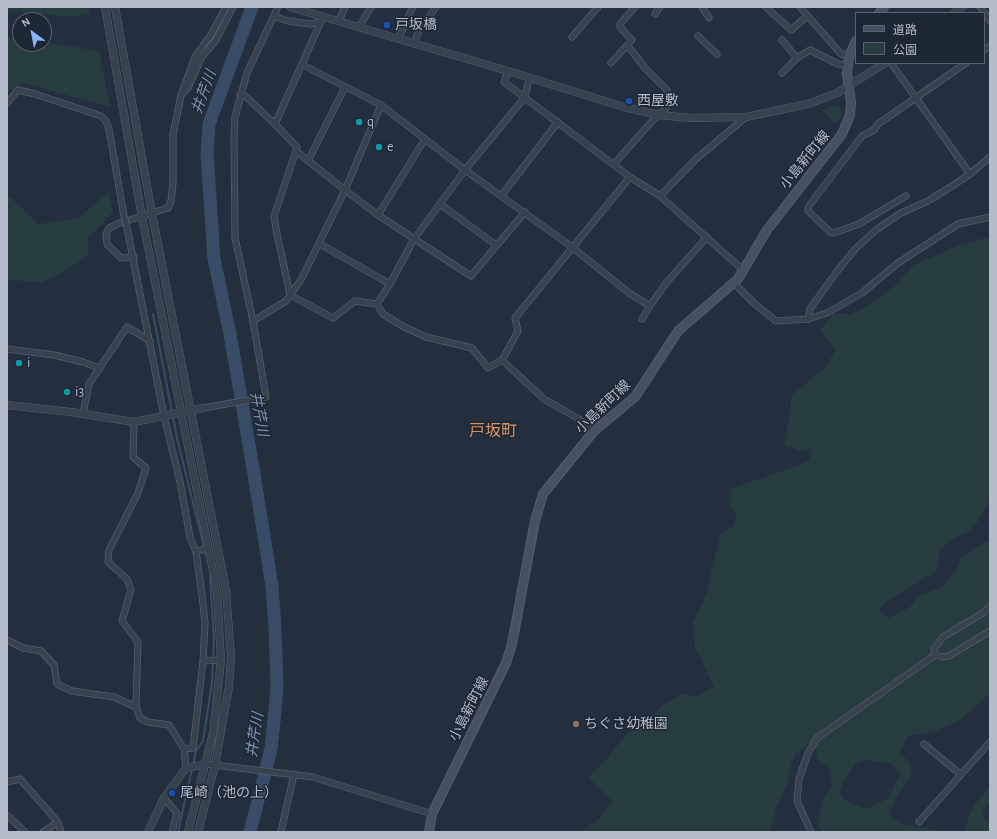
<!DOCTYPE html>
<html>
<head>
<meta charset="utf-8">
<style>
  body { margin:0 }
  #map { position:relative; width:997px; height:839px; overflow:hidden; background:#242f3e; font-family:"Alegreya Sans","Noto Sans JP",sans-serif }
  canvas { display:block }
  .frame { position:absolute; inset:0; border:8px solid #b4bcc9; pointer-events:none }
  .legend { position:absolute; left:855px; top:12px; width:130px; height:52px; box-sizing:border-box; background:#1d2633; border:1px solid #59626f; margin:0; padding:5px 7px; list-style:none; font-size:12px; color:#b4bcc9 }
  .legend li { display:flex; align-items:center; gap:8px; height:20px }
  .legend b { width:20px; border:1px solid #59626f }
  .north { position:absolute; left:12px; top:12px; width:40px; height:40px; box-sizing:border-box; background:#1d2633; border:1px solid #59626f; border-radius:50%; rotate:328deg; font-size:11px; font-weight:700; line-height:16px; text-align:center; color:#b4bcc9 }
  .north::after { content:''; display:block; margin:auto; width:14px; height:18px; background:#8ab4f8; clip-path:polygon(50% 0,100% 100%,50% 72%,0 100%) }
</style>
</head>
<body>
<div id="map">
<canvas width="997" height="839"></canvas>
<div class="frame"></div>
<ul class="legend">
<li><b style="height:5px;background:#465061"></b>道路</li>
<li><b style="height:11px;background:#263c3f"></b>公園</li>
</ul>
<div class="north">N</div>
</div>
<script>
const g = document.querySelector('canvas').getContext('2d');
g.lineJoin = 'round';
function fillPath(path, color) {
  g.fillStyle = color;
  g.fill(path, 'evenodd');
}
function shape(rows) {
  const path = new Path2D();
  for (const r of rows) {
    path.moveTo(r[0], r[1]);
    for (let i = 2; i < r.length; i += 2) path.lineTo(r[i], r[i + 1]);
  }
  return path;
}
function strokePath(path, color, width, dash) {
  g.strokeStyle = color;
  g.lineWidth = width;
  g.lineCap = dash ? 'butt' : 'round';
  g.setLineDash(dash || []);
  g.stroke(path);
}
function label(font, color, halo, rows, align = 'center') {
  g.font = font + ' "Alegreya Sans","Noto Sans JP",sans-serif';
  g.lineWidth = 3;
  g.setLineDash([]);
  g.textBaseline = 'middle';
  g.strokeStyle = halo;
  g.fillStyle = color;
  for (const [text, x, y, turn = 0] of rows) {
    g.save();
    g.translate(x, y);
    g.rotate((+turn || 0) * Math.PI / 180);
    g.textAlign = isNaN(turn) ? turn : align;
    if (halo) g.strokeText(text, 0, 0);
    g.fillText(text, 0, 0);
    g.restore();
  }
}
fillPath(shape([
  [7,7,89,7,89,13,73,17,7,11],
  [7,37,20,39,20,44,44,44,44,42,99,51,110,107,23,83,7,92],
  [838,105,843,113,836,124,826,115,822,110],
  [109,192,113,212,88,238,88,256,58,275,42,282,7,280,7,198,11,198,39,224,78,218],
  [985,238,990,239,990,491,987,505,978,521,969,531,950,540,940,551,937,571,883,604,880,611,889,618,908,609,919,596,943,587,957,569,960,559,977,547,990,540,990,693,959,721,935,731,909,736,899,752,910,763,912,775,895,799,889,815,902,824,949,832,965,830,970,813,981,796,990,787,990,803,982,813,988,823,990,807,990,832,822,832,818,825,822,801,832,785,829,768,817,759,813,741,797,752,792,762,788,782,776,808,770,832,580,832,599,819,613,801,589,777,608,758,627,733,652,716,666,702,684,694,696,697,714,687,695,647,693,622,706,594,720,536,733,525,737,517,729,505,731,489,810,461,810,449,801,451,785,445,792,395,825,368,836,349,820,331,833,314,851,314,870,304,895,286,914,265,954,247],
  [867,760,890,763,901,773,887,799,866,809,846,801,840,793,843,783,855,764]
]), '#263c3f');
strokePath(shape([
  [153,314,177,438,206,555],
  [193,765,196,751,203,741,212,683,214,640,210,575],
  [178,832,192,769]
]), '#394c67', 2);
strokePath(shape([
  [250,832,271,749,274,721,277,686,275,628,272,586,253,468,230,334,214,259,207,153,209,124,252,7]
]), '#394c67', 13);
const minor = shape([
  [702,7,709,18],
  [766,7,791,30,807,16],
  [800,7,841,54,849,56],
  [980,7,990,21],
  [655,14,660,7],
  [274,16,288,21,310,24,321,22],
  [339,21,345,7],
  [359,27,371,7],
  [698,36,717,54],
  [572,37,598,7],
  [398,39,413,7],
  [782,40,797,58],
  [414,44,419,30,436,7],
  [984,50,990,46],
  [611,63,632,40,620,27,620,24,635,7],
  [891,63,970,174],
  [303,65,381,105,465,170,572,247,629,293,650,306,642,319],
  [508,71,504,82,630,177,660,196,743,270],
  [782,73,797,58,810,50,838,64,847,65],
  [240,94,245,96,275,124,297,147,296,151,345,190,378,215,471,276,525,212],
  [181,95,188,88,201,58,216,40,233,7],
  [7,103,18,90,35,94,101,116,106,121,109,129,123,211],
  [275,124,323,17],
  [296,151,274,216,276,229,290,295,333,318,355,301,377,304],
  [308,161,345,87],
  [614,164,654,119,665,110,670,98,666,89,645,68,628,46],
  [501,196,558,122],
  [660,196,696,159,746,117],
  [906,196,859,224,834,233,830,232,808,211,809,206,862,136,874,130,878,124,966,63],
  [440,204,496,245],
  [378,215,425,139],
  [128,233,164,416,180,482,190,537,196,552,202,595,205,623,203,661,193,748,184,749],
  [320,244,390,284],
  [134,257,121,258,107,244,106,234,109,228,120,223,168,208,171,201,173,183,173,135,181,95,195,57,212,33,226,7],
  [734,283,756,305,776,321,808,319,827,313,862,293,898,263,958,224,990,217],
  [377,304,383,314,404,327,426,337,472,348,488,368,502,360,518,331,515,318,630,177],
  [377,304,390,284,414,239,465,170,525,97,529,78],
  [650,306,666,283,707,237],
  [808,319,810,309,835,274,855,249,876,230,901,213,928,201,952,186,970,174,990,157],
  [253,321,286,301,302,278,345,190,381,105],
  [7,349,54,355,83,362,99,368],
  [502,360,544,399,579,419,594,431],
  [203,408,266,397,253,321,235,238,234,136,235,117,247,73,278,7],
  [83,414,89,384,127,327,150,341],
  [134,422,133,457,146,468,138,493,109,550,108,562,127,579,131,589,122,621,138,642,136,707,140,718,148,722,169,725,184,749,186,768],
  [196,552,209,547],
  [990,606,983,613,943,637,934,649,935,655,942,657,949,656,990,631],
  [7,640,23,648,41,651,54,665,57,684,72,691,114,697,136,707],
  [203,661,221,660],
  [924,744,960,774],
  [206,764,313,777,432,814],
  [7,782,20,779,58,822,61,832],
  [164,798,177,813,172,832],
  [7,815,25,832],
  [919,822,990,742],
  [43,832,58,822],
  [281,832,294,774],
  [811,832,797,801,799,779,808,753,817,738,935,655]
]);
const tertiary = shape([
  [105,7,142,217,217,591,221,660,213,733,188,832],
  [115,7,152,214,226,590,231,657,229,686,215,765,198,832],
  [290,7,508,71,624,107,659,115,690,118,746,117,808,104,837,93,885,63],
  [954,13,963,7],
  [7,405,71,412,134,422,203,408],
  [148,832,164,798,186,768,206,764]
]);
const secondary = shape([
  [879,13,884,7],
  [429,832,432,814,506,663,512,644,535,521,543,494,594,431,635,397,678,331,738,279,767,230,842,134,850,115,851,102,847,74,849,56,856,41]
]);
strokePath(minor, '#565f6c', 7);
strokePath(tertiary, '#565f6c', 8);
strokePath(secondary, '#565f6c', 10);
strokePath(minor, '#38414e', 5.5);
strokePath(tertiary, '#38414e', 7);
strokePath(secondary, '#465061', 8);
const minorBridge = shape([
  [123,211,128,233]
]);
strokePath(minorBridge, '#565f6c', 7, []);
strokePath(minorBridge, '#38414e', 5.5);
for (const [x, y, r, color] of [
  [387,25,4,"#1a4fb4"],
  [629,101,4,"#1a4fb4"],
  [359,122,4,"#0f9aa8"],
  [379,147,4,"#0f9aa8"],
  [19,363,4,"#0f9aa8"],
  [67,392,4,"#0f9aa8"],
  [576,724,4,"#8d6e63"],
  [172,793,4,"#1a4fb4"]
]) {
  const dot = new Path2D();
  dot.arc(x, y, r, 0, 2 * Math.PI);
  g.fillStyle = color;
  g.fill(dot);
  strokePath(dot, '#1d2633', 1.5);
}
label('14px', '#b4bcc9', '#1d2633', [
  ["戸坂橋",395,25],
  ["西屋敷",637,101],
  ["q",367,122],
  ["e",387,147],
  ["i",27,363],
  ["i3",75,392],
  ["ちぐさ幼稚園",584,724],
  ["尾崎（池の上）",180,793]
], 'left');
label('14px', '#b4bcc9', '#1d2633', [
  ["小島新町線",805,160,-51],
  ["小島新町線",603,407,-44],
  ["小島新町線",469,709,-63]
]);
label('italic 15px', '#7c92b1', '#1d2633', [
  ["井芹川",204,92,-70],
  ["井芹川",259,414,80],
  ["井芹川",255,735,-81]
]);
label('16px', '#d59563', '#1d2633', [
  ["戸坂町",493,431]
]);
</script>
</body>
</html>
